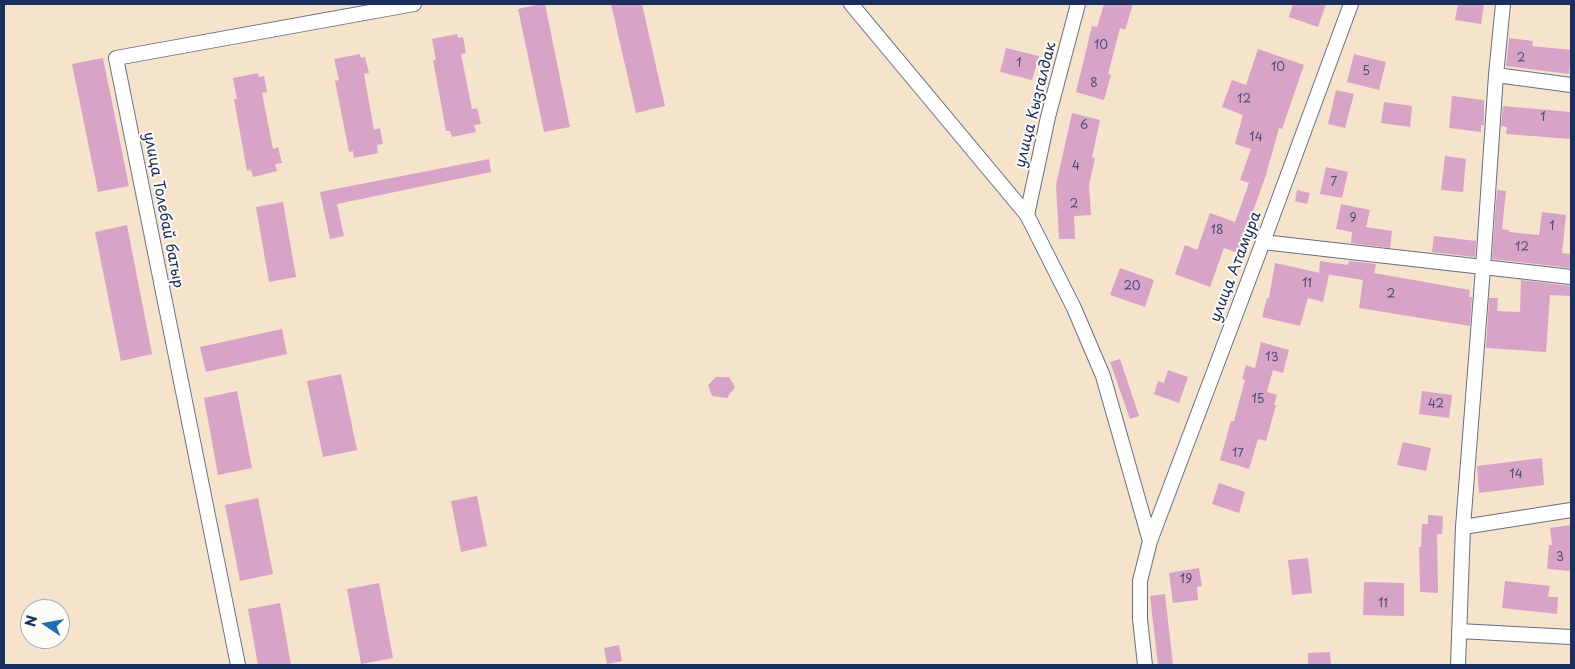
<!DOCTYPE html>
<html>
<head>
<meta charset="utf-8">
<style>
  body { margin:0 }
  #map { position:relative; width:1575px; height:669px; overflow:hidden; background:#f6e3cc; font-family:"Playpen Sans",sans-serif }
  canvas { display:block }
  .frame { position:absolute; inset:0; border:5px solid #1b2f5e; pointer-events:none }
  .north { position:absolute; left:20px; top:599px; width:50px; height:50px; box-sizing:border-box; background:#fdfcf7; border:1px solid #a3aaba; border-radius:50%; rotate:282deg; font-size:14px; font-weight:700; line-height:20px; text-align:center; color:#1b2f5e }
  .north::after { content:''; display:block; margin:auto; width:18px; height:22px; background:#1f6fb2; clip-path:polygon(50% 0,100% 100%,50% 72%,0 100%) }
</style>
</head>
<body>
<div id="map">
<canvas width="1575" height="669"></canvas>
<div class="frame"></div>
<div class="north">N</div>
</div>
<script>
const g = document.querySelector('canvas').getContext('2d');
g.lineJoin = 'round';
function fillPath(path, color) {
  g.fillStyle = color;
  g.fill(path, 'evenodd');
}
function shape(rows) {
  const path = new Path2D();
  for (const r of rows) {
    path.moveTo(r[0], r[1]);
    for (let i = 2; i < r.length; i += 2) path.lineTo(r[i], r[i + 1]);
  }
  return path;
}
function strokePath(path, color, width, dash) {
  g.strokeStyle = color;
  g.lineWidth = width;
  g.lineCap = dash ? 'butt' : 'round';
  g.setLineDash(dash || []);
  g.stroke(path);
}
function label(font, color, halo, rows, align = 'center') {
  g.font = font + ' "Playpen Sans",sans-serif';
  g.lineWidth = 4;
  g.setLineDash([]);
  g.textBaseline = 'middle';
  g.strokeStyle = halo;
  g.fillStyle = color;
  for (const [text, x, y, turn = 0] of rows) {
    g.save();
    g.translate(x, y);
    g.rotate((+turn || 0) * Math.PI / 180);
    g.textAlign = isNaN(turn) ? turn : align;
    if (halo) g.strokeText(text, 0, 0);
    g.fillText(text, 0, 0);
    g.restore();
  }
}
fillPath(shape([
  [541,4,545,4,570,127,544,132,518,9],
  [611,4,642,4,665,106,636,113],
  [1104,4,1133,4,1125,30,1120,28,1108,74,1111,75,1104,100,1076,92,1092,26,1097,27],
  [1293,4,1326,4,1318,27,1289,17],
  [1458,4,1484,4,1481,24,1455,20],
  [457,34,458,38,463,37,466,53,461,54,472,109,477,108,481,124,474,125,476,132,452,137,450,131,446,131,433,60,436,60,432,39],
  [1509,38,1533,41,1532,46,1571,50,1569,74,1506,66],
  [1006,48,1039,56,1032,80,1000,72],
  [1258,49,1304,65,1282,129,1279,128,1266,175,1238,253,1224,248,1210,287,1175,274,1185,245,1197,250,1210,213,1235,222,1249,183,1240,180,1251,149,1235,144,1243,115,1222,107,1232,80,1246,85],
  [360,54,361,58,365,57,369,73,364,74,374,130,380,128,383,144,377,145,378,153,354,158,353,151,349,152,335,81,339,80,334,59],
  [1354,54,1386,62,1379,90,1347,82],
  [103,58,129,186,98,192,72,64],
  [258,73,259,77,264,76,267,92,262,93,273,149,278,147,282,163,275,164,277,171,253,177,251,170,247,171,234,99,237,99,233,78],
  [1336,90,1354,94,1345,128,1328,124],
  [1452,96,1484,100,1484,125,1481,125,1481,132,1449,128],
  [1384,102,1412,106,1410,127,1381,123],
  [1503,106,1571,112,1571,139,1506,134,1507,127,1501,126],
  [1072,113,1100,120,1092,157,1095,158,1089,185,1091,215,1074,216,1075,239,1059,239,1056,185],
  [1445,156,1466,159,1463,192,1441,190],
  [489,159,491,172,337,204,344,236,330,239,320,192],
  [1326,167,1348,172,1342,198,1320,194],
  [1297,190,1310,193,1307,204,1295,201],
  [1497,190,1506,191,1502,229,1509,230,1509,232,1539,235,1542,212,1566,215,1562,253,1571,254,1571,268,1492,259],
  [283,202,296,277,269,282,256,207],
  [1341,204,1370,210,1366,227,1392,231,1390,248,1351,243,1352,232,1336,229],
  [127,225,152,354,121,361,95,232],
  [1434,236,1476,241,1475,257,1432,252],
  [1320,261,1348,265,1349,261,1376,264,1374,273,1470,290,1469,297,1472,297,1470,326,1359,308,1363,280,1319,273],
  [1275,263,1329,275,1323,302,1308,298,1300,326,1262,317,1267,298,1269,298],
  [1120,268,1154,280,1145,307,1110,295],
  [1521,280,1571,286,1571,296,1550,295,1546,352,1486,348,1489,298,1498,298,1497,311,1520,312],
  [282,329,287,354,206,372,200,347],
  [1261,342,1289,350,1283,373,1273,370,1267,392,1277,395,1274,405,1276,405,1266,441,1258,439,1249,469,1220,460,1231,421,1234,421,1245,380,1242,379,1246,365,1255,368],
  [1120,359,1139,416,1130,419,1110,362],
  [1168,370,1188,377,1179,403,1154,394,1158,381,1164,383],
  [341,374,357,450,323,457,307,381],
  [716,377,729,377,735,387,727,398,712,396,708,385],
  [237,391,252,468,218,475,204,398],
  [1422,391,1452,395,1449,418,1419,414],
  [1403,442,1431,448,1426,471,1397,465],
  [1542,458,1544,485,1479,493,1477,466],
  [1219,483,1245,492,1239,513,1212,504],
  [477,496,487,546,461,552,451,501],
  [258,498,273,574,240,581,225,505],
  [1428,515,1443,516,1442,534,1437,534,1438,593,1420,592,1419,547,1421,547,1422,524,1428,524],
  [1571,525,1571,571,1547,569,1549,545,1552,545,1550,528],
  [1308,558,1312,593,1292,595,1288,560],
  [1199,568,1202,586,1197,587,1198,600,1173,603,1169,573],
  [1505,581,1550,586,1548,597,1558,597,1557,614,1502,608],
  [1364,582,1404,583,1404,616,1363,615],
  [379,583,393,658,361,664,347,589],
  [1165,594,1173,665,1158,665,1150,596],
  [280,603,291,665,258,665,248,609],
  [619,645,622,661,607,664,604,648],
  [1330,652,1331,665,1308,665,1308,653]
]), '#d7a3c7');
const minor = shape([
  [851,4,1027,215,1074,308,1103,376,1150,541,1140,581,1140,619,1145,665],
  [1496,75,1571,85],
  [1027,215,1048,117,1078,4],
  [1263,242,1571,277],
  [1463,527,1571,510],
  [1150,541,1263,242,1351,4],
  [1459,631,1571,637],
  [238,665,116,58,414,4],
  [1458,665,1463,527,1483,268,1496,75,1503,4]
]);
strokePath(minor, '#686e84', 16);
strokePath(minor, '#fff', 14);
label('12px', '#4a4c78', null, [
  ["10",1101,46],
  ["2",1521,59],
  ["1",1019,64],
  ["10",1278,68],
  ["5",1366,72],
  ["8",1094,84],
  ["12",1244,100],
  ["1",1543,118],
  ["6",1084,126],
  ["14",1256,138],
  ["4",1076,167],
  ["7",1334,183],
  ["2",1074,205],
  ["9",1353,219],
  ["1",1552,227],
  ["18",1217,231],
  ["12",1522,248],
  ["11",1307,284],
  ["20",1132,287],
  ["2",1391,295],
  ["13",1272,358],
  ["15",1258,400],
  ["42",1436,405],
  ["17",1238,454],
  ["14",1516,475],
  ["3",1560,558],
  ["19",1186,580],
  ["11",1383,604]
]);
label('15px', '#1b2f5e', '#fdfcf7', [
  ["улица Кызгалдак",1036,105,-76],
  ["улица Толебай батыр",163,210,79],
  ["улица Атамура",1236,267,-69]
]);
</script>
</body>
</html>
